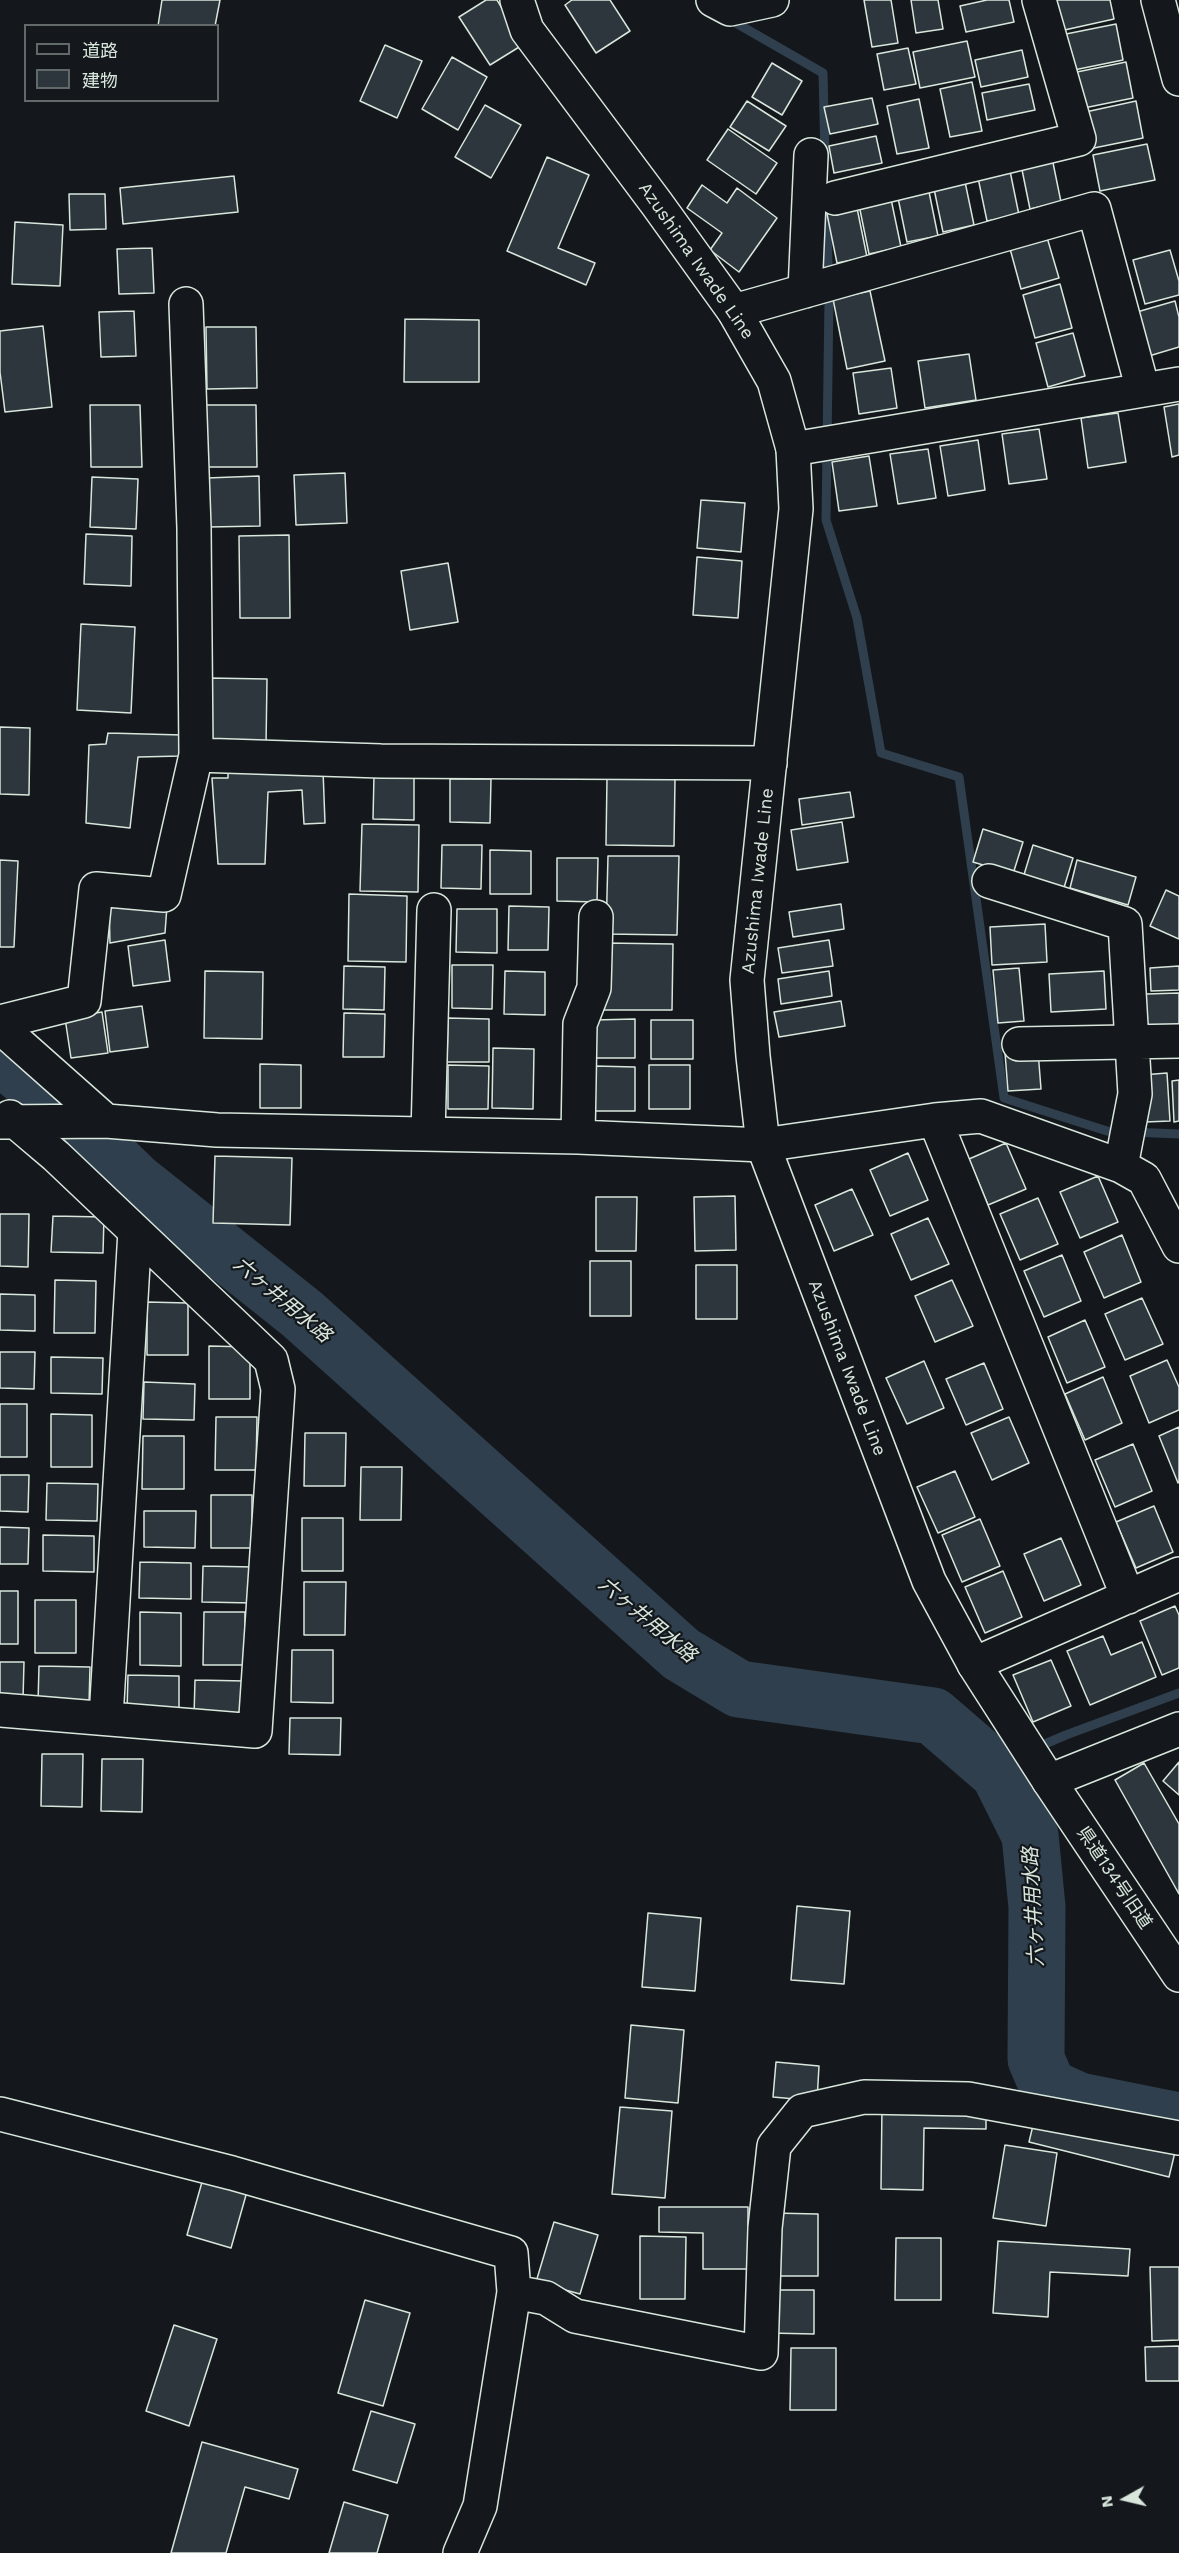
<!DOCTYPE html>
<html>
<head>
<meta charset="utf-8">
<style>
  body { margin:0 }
  #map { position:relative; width:1179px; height:2553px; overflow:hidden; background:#14181c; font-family:"Work Sans","Noto Sans JP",sans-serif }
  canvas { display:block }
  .legend { position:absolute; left:24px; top:24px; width:195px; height:78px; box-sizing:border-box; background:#14181c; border:2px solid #626a69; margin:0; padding:8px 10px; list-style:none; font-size:18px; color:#d8e6dc }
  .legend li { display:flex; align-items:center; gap:12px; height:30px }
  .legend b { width:30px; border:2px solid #626a69 }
  .north { position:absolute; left:1095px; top:2469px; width:60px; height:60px; -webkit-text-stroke:4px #14181c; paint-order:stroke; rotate:262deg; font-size:16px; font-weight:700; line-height:24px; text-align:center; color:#d8e6dc }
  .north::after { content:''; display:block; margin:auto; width:21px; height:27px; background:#d8e6dc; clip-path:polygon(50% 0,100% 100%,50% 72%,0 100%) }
</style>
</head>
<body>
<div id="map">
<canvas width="1179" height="2553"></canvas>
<ul class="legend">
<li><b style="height:8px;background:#14181c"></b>道路</li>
<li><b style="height:16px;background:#2c363c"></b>建物</li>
</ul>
<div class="north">N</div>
</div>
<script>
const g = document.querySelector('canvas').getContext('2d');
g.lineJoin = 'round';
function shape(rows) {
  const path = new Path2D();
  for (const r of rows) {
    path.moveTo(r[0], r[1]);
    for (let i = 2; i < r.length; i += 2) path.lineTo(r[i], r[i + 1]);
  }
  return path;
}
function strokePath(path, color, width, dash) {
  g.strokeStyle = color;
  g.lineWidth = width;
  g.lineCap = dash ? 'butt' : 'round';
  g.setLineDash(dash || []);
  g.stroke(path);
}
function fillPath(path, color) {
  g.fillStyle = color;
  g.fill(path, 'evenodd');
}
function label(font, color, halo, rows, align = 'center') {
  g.font = font + ' "Work Sans","Noto Sans JP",sans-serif';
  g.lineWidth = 4.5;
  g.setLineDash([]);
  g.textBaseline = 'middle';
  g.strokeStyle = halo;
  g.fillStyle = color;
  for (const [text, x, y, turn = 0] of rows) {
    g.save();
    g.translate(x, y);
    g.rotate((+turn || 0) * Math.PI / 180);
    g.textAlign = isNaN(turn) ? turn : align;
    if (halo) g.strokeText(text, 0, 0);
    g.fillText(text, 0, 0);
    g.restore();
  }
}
strokePath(shape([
  [729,19,823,73,825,159],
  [826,199,829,297,826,520,857,618,881,753,959,777,1004,1098,1107,1131,1179,1134],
  [991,1767,1066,1735,1179,1693]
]), '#2f3f4d', 9);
strokePath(shape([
  [0,1056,43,1092,135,1181,302,1314,681,1654,739,1689,933,1716,999,1773,1030,1835,1037,1907,1036,2059,1048,2087,1079,2101,1179,2121]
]), '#2f3f4d', 57);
const building = shape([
  [162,0,220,0,215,26,158,26,162,0],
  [486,0,497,0,524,44,490,65,459,17,486,0],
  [572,0,610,0,630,31,596,53,565,5,572,0],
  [864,0,891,0,898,43,872,47,864,0],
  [911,0,938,0,943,29,916,33,911,0],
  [987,0,1009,0,1014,22,966,32,960,6,987,0],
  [1054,0,1110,0,1114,19,1060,31,1054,0],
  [1116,24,1123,60,1069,71,1061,35,1116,24],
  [967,41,975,77,920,88,913,52,967,41],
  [385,45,422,61,397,118,360,101,385,45],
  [908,48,916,84,884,90,877,54,908,48],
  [1022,50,1028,77,981,87,975,60,1022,50],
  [452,57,487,77,458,130,422,109,452,57],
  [1126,62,1133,98,1079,109,1072,73,1126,62],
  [772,63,802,81,782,115,752,97,772,63],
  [972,82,982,131,950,137,940,89,972,82],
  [1029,84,1035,110,987,120,982,93,1029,84],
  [872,98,878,124,830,134,824,107,872,98],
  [919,99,929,148,897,154,887,106,919,99],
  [747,101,786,126,769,151,730,127,747,101],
  [1136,101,1143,138,1089,149,1081,113,1136,101],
  [485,105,521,125,491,178,455,157,485,105],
  [728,129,777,163,756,194,707,160,728,129],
  [876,136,882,163,834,173,829,146,876,136],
  [1147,144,1155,180,1100,191,1093,155,1147,144],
  [1051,153,1061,202,1030,209,1020,160,1051,153],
  [547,157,589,175,558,248,595,263,586,285,507,251,547,157],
  [1009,166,1019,215,987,221,977,173,1009,166],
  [234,176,238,212,123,224,120,188,234,176],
  [964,177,974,225,943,232,933,184,964,177],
  [702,185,727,203,737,188,777,218,739,272,710,250,722,233,687,208,702,185],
  [928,187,938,236,907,242,897,193,928,187],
  [69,194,105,194,106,229,70,230,69,194],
  [891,199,901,247,869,254,859,205,891,199],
  [857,208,867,257,837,263,827,214,857,208],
  [15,222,63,225,60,286,12,284,15,222],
  [1046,234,1059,278,1021,289,1009,245,1046,234],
  [152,248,154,293,119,294,117,249,152,248],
  [1170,250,1179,281,1179,295,1145,304,1133,260,1170,250],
  [1060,284,1072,328,1035,338,1023,295,1060,284],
  [870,291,885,361,847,369,833,299,870,291],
  [1175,301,1179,317,1179,347,1149,356,1137,312,1175,301],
  [134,311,136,356,101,357,99,312,134,311],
  [405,319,479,320,479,382,404,382,405,319],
  [43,326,52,407,5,412,0,372,0,331,43,326],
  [206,327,256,327,257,388,207,389,206,327],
  [1073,333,1085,376,1048,387,1036,343,1073,333],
  [969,354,976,400,925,408,918,361,969,354],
  [891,368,897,408,859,414,853,373,891,368],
  [1179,404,1179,455,1172,457,1164,407,1179,404],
  [90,405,140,405,142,467,91,467,90,405],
  [206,405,256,405,257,467,207,467,206,405],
  [1118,413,1126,462,1088,468,1081,418,1118,413],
  [1039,429,1047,479,1009,484,1002,434,1039,429],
  [978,440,985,490,948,496,940,446,978,440],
  [928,449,936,498,898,504,890,454,928,449],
  [869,456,877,506,839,511,832,462,869,456],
  [345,473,347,523,296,525,294,475,345,473],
  [259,476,260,526,209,527,207,478,259,476],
  [92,477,138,479,136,529,90,527,92,477],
  [701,500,745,503,741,552,697,548,701,500],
  [86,534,132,536,131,586,84,584,86,534],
  [289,535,290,618,240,618,239,536,289,535],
  [697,557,742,561,738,618,693,615,697,557],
  [448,563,458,622,410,630,401,571,448,563],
  [81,624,135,627,131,713,77,710,81,624],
  [209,678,267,679,266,746,208,745,209,678],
  [0,727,30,728,29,795,0,794,0,727],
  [108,733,182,735,181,756,138,757,130,828,86,823,89,745,106,744,108,733],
  [228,770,323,770,325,823,304,824,302,790,268,792,265,864,218,864,212,778,228,778,228,770],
  [374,775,414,776,414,820,373,819,374,775],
  [607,778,675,779,674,846,606,845,607,778],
  [450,779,491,779,490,823,450,822,450,779],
  [850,792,854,817,802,825,799,799,850,792],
  [842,822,848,862,797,870,791,830,842,822],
  [362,824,419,825,418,892,360,891,362,824],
  [983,829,1023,842,1013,874,973,862,983,829],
  [442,845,482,845,481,889,441,888,442,845],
  [1033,845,1073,858,1063,891,1023,878,1033,845],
  [490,850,531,851,531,894,490,894,490,850],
  [608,856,679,856,677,935,606,934,608,856],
  [557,858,598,858,597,902,557,901,557,858],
  [0,860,18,861,14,947,0,947,0,860],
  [1077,860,1136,877,1128,905,1070,888,1077,860],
  [1166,890,1179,896,1179,939,1150,926,1166,890],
  [349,894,407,896,406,962,348,961,349,894],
  [841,904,844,929,793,937,789,912,841,904],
  [109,905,167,906,165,933,110,943,109,905],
  [509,906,549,907,548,950,508,950,509,906],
  [457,909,497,909,497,953,456,952,457,909],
  [1045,924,1047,962,992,965,990,927,1045,924],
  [165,940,170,981,133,986,128,946,165,940],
  [829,940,833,966,782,973,778,948,829,940],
  [605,943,673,944,672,1010,604,1010,605,943],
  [452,965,493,965,492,1009,452,1008,452,965],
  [344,966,385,967,384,1010,343,1009,344,966],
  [1179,966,1179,990,1151,991,1150,968,1179,966],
  [1019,968,1024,1021,998,1023,993,970,1019,968],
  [205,971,263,972,262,1039,204,1038,205,971],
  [505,971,545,972,545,1015,504,1014,505,971],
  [829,971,832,996,781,1004,778,979,829,971],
  [1104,971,1106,1009,1051,1012,1049,974,1104,971],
  [1179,993,1179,1028,1147,1029,1146,994,1179,993],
  [841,1001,845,1026,779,1037,774,1012,841,1001],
  [142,1006,148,1047,110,1052,105,1011,142,1006],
  [102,1012,108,1053,71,1058,65,1018,102,1012],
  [344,1013,385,1014,384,1057,343,1057,344,1013],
  [448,1018,489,1019,489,1062,447,1062,448,1018],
  [635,1019,635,1058,594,1058,594,1020,635,1019],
  [651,1020,693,1020,693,1059,651,1059,651,1020],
  [493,1048,534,1049,533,1109,492,1108,493,1048],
  [1038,1051,1041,1089,1008,1091,1005,1053,1038,1051],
  [260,1064,301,1065,301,1108,260,1108,260,1064],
  [448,1065,489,1066,488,1109,448,1109,448,1065],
  [649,1065,690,1065,690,1109,649,1109,649,1065],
  [594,1066,635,1067,635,1111,594,1111,594,1066],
  [1167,1073,1170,1121,1145,1122,1142,1075,1167,1073],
  [1179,1080,1179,1121,1174,1122,1172,1081,1179,1080],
  [1006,1143,1026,1189,988,1205,969,1159,1006,1143],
  [908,1153,928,1200,890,1216,870,1170,908,1153],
  [215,1156,292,1158,290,1225,213,1223,215,1156],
  [1098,1176,1118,1222,1080,1238,1060,1192,1098,1176],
  [852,1189,873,1235,834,1251,815,1205,852,1189],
  [735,1196,736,1250,695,1251,694,1197,735,1196],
  [596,1197,637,1197,636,1251,596,1251,596,1197],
  [1038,1198,1058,1244,1020,1260,1000,1214,1038,1198],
  [0,1214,29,1214,28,1267,0,1266,0,1214],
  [53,1216,104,1217,103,1253,51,1252,53,1216],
  [928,1218,949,1264,911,1280,891,1234,928,1218],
  [1122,1235,1141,1282,1104,1298,1084,1252,1122,1235],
  [1062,1255,1081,1301,1044,1317,1024,1271,1062,1255],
  [590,1261,631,1261,631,1316,590,1316,590,1261],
  [696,1265,737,1265,737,1319,696,1319,696,1265],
  [55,1280,96,1281,95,1333,54,1333,55,1280],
  [952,1280,973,1326,935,1342,915,1296,952,1280],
  [0,1294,35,1295,35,1331,0,1330,0,1294],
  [1142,1298,1163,1344,1125,1360,1105,1314,1142,1298],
  [147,1302,188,1303,188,1355,147,1355,147,1302],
  [1085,1320,1105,1367,1067,1383,1048,1337,1085,1320],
  [209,1346,250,1347,250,1399,209,1399,209,1346],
  [0,1352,35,1352,34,1389,0,1388,0,1352],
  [51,1357,103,1358,102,1394,51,1393,51,1357],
  [1167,1360,1179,1387,1179,1410,1149,1423,1130,1376,1167,1360],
  [924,1361,944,1408,907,1424,886,1378,924,1361],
  [984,1363,1003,1409,966,1425,946,1379,984,1363],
  [1103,1377,1122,1423,1085,1440,1065,1394,1103,1377],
  [144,1382,195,1384,194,1420,143,1419,144,1382],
  [0,1404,27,1404,27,1457,0,1457,0,1404],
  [51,1414,92,1415,92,1467,51,1467,51,1414],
  [216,1417,257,1417,256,1470,215,1470,216,1417],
  [1009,1417,1029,1463,992,1480,971,1433,1009,1417],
  [1179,1427,1179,1482,1178,1483,1159,1436,1179,1427],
  [305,1433,346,1433,345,1486,304,1486,305,1433],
  [143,1436,184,1436,184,1489,142,1489,143,1436],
  [1133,1444,1152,1491,1115,1507,1095,1460,1133,1444],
  [361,1467,402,1467,401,1520,360,1520,361,1467],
  [955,1471,975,1517,938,1533,917,1487,955,1471],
  [0,1475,29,1475,28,1512,0,1511,0,1475],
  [47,1483,98,1484,97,1521,46,1520,47,1483],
  [211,1495,252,1495,252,1548,211,1548,211,1495],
  [1154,1506,1173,1552,1136,1568,1116,1522,1154,1506],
  [144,1511,196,1511,195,1548,144,1547,144,1511],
  [302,1518,343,1518,343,1571,302,1571,302,1518],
  [980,1519,1000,1566,962,1582,942,1535,980,1519],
  [0,1527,29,1528,28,1564,0,1564,0,1527],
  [43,1535,94,1536,94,1572,43,1571,43,1535],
  [1061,1538,1081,1585,1044,1601,1024,1554,1061,1538],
  [140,1562,191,1563,191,1599,139,1598,140,1562],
  [203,1566,254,1567,253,1603,202,1602,203,1566],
  [1003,1571,1022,1617,985,1633,965,1587,1003,1571],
  [304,1582,346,1582,345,1635,304,1635,304,1582],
  [0,1591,18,1591,18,1644,0,1644,0,1591],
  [35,1600,76,1600,76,1653,35,1653,35,1600],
  [1175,1606,1179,1615,1179,1668,1162,1675,1140,1621,1175,1606],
  [140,1612,181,1613,181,1666,140,1665,140,1612],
  [204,1612,245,1612,245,1665,203,1665,204,1612],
  [1103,1636,1111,1655,1142,1642,1156,1677,1090,1705,1067,1651,1103,1636],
  [292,1650,333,1650,333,1703,291,1702,292,1650],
  [1051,1660,1071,1706,1033,1722,1013,1675,1051,1660],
  [0,1662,24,1662,23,1699,0,1698,0,1662],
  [39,1666,90,1667,89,1704,38,1703,39,1666],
  [128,1675,179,1676,179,1712,127,1711,128,1675],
  [195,1680,246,1681,245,1717,194,1716,195,1680],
  [290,1718,341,1718,340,1755,289,1754,290,1718],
  [42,1754,83,1754,82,1807,41,1806,42,1754],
  [102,1759,143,1759,142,1812,101,1811,102,1759],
  [1179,1762,1179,1795,1163,1781,1179,1762],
  [1144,1763,1179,1824,1179,1894,1115,1780,1144,1763],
  [797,1906,850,1911,844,1984,791,1980,797,1906],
  [648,1913,701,1918,695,1991,642,1987,648,1913],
  [631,2025,684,2030,678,2103,625,2098,631,2025],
  [776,2062,819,2066,817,2101,773,2097,776,2062],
  [882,2105,986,2106,986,2129,924,2128,923,2190,881,2189,882,2105],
  [620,2107,672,2111,665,2198,612,2194,620,2107],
  [1035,2117,1175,2152,1169,2177,1029,2142,1035,2117],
  [1005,2145,1057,2153,1046,2226,993,2218,1005,2145],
  [204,2175,248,2188,231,2248,187,2235,204,2175],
  [659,2207,748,2207,748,2269,703,2269,703,2233,659,2232,659,2207],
  [773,2213,818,2214,818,2276,772,2276,773,2213],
  [554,2222,598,2235,580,2294,536,2282,554,2222],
  [640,2236,686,2237,685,2299,640,2299,640,2236],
  [896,2238,941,2238,941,2300,895,2300,896,2238],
  [998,2241,1130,2249,1128,2276,1050,2272,1048,2317,993,2313,998,2241],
  [1150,2267,1179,2267,1179,2340,1152,2341,1150,2267],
  [769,2290,814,2290,814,2334,769,2333,769,2290],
  [365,2300,410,2313,383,2406,338,2393,365,2300],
  [174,2325,217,2339,189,2426,146,2411,174,2325],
  [1179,2346,1179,2381,1146,2381,1145,2347,1179,2346],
  [791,2348,836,2348,836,2410,790,2410,791,2348],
  [371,2411,415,2424,397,2483,353,2470,371,2411],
  [202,2442,298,2469,289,2499,245,2487,226,2553,171,2553,202,2442],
  [344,2502,388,2515,377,2553,329,2553,344,2502]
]);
fillPath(building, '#2c363c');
strokePath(building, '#d8e6dc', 1.5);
const minor = shape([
  [713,0,730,9,772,0],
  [1158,0,1179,79],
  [835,198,1079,139,1039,0],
  [805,291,811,155],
  [734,311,1094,209,1143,390],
  [793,449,1179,384],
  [196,755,381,761,770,763],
  [989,881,1125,924,1135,1094,1121,1166],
  [0,1022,84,1001,96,889,164,895,196,755,194,528,186,304],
  [0,1027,106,1121],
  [1019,1044,1179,1041],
  [935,1120,1128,1597],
  [0,1122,106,1121,217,1130,578,1137,763,1145,935,1120,981,1116,1121,1166,1144,1179,1179,1246],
  [428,1134,434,910],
  [578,1137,580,1024,594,988,596,917],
  [974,1664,1179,1574],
  [0,1710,255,1731,278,1389,271,1360,56,1156,10,1117],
  [106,1718,135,1231],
  [1179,1729,1049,1781,1179,1975],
  [0,2114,232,2173,511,2253,514,2292,480,2506,460,2553],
  [514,2292,546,2298,575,2316,761,2353,765,2228,774,2146,802,2111,864,2097,968,2099,1179,2138]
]);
const major = shape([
  [517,0,527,30,657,204,734,311,774,381,793,449,796,509,747,980,753,1056,763,1145,929,1581,974,1664,1049,1781]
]);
strokePath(minor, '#d8e6dc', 36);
strokePath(major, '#d8e6dc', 36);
strokePath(minor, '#14181c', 33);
strokePath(major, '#14181c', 33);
label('18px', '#d8e6dc', '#14181c', [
  ["Azushima Iwade Line",696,261,55],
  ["Azushima Iwade Line",758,881,-84],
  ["Azushima Iwade Line",847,1368,69],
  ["県道134号旧道",1114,1878,56]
]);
label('italic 20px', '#d8e6dc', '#14181c', [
  ["六ヶ井用水路",282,1300,40],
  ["六ヶ井用水路",647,1620,40],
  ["六ヶ井用水路",1034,1907,-93]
]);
</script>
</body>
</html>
